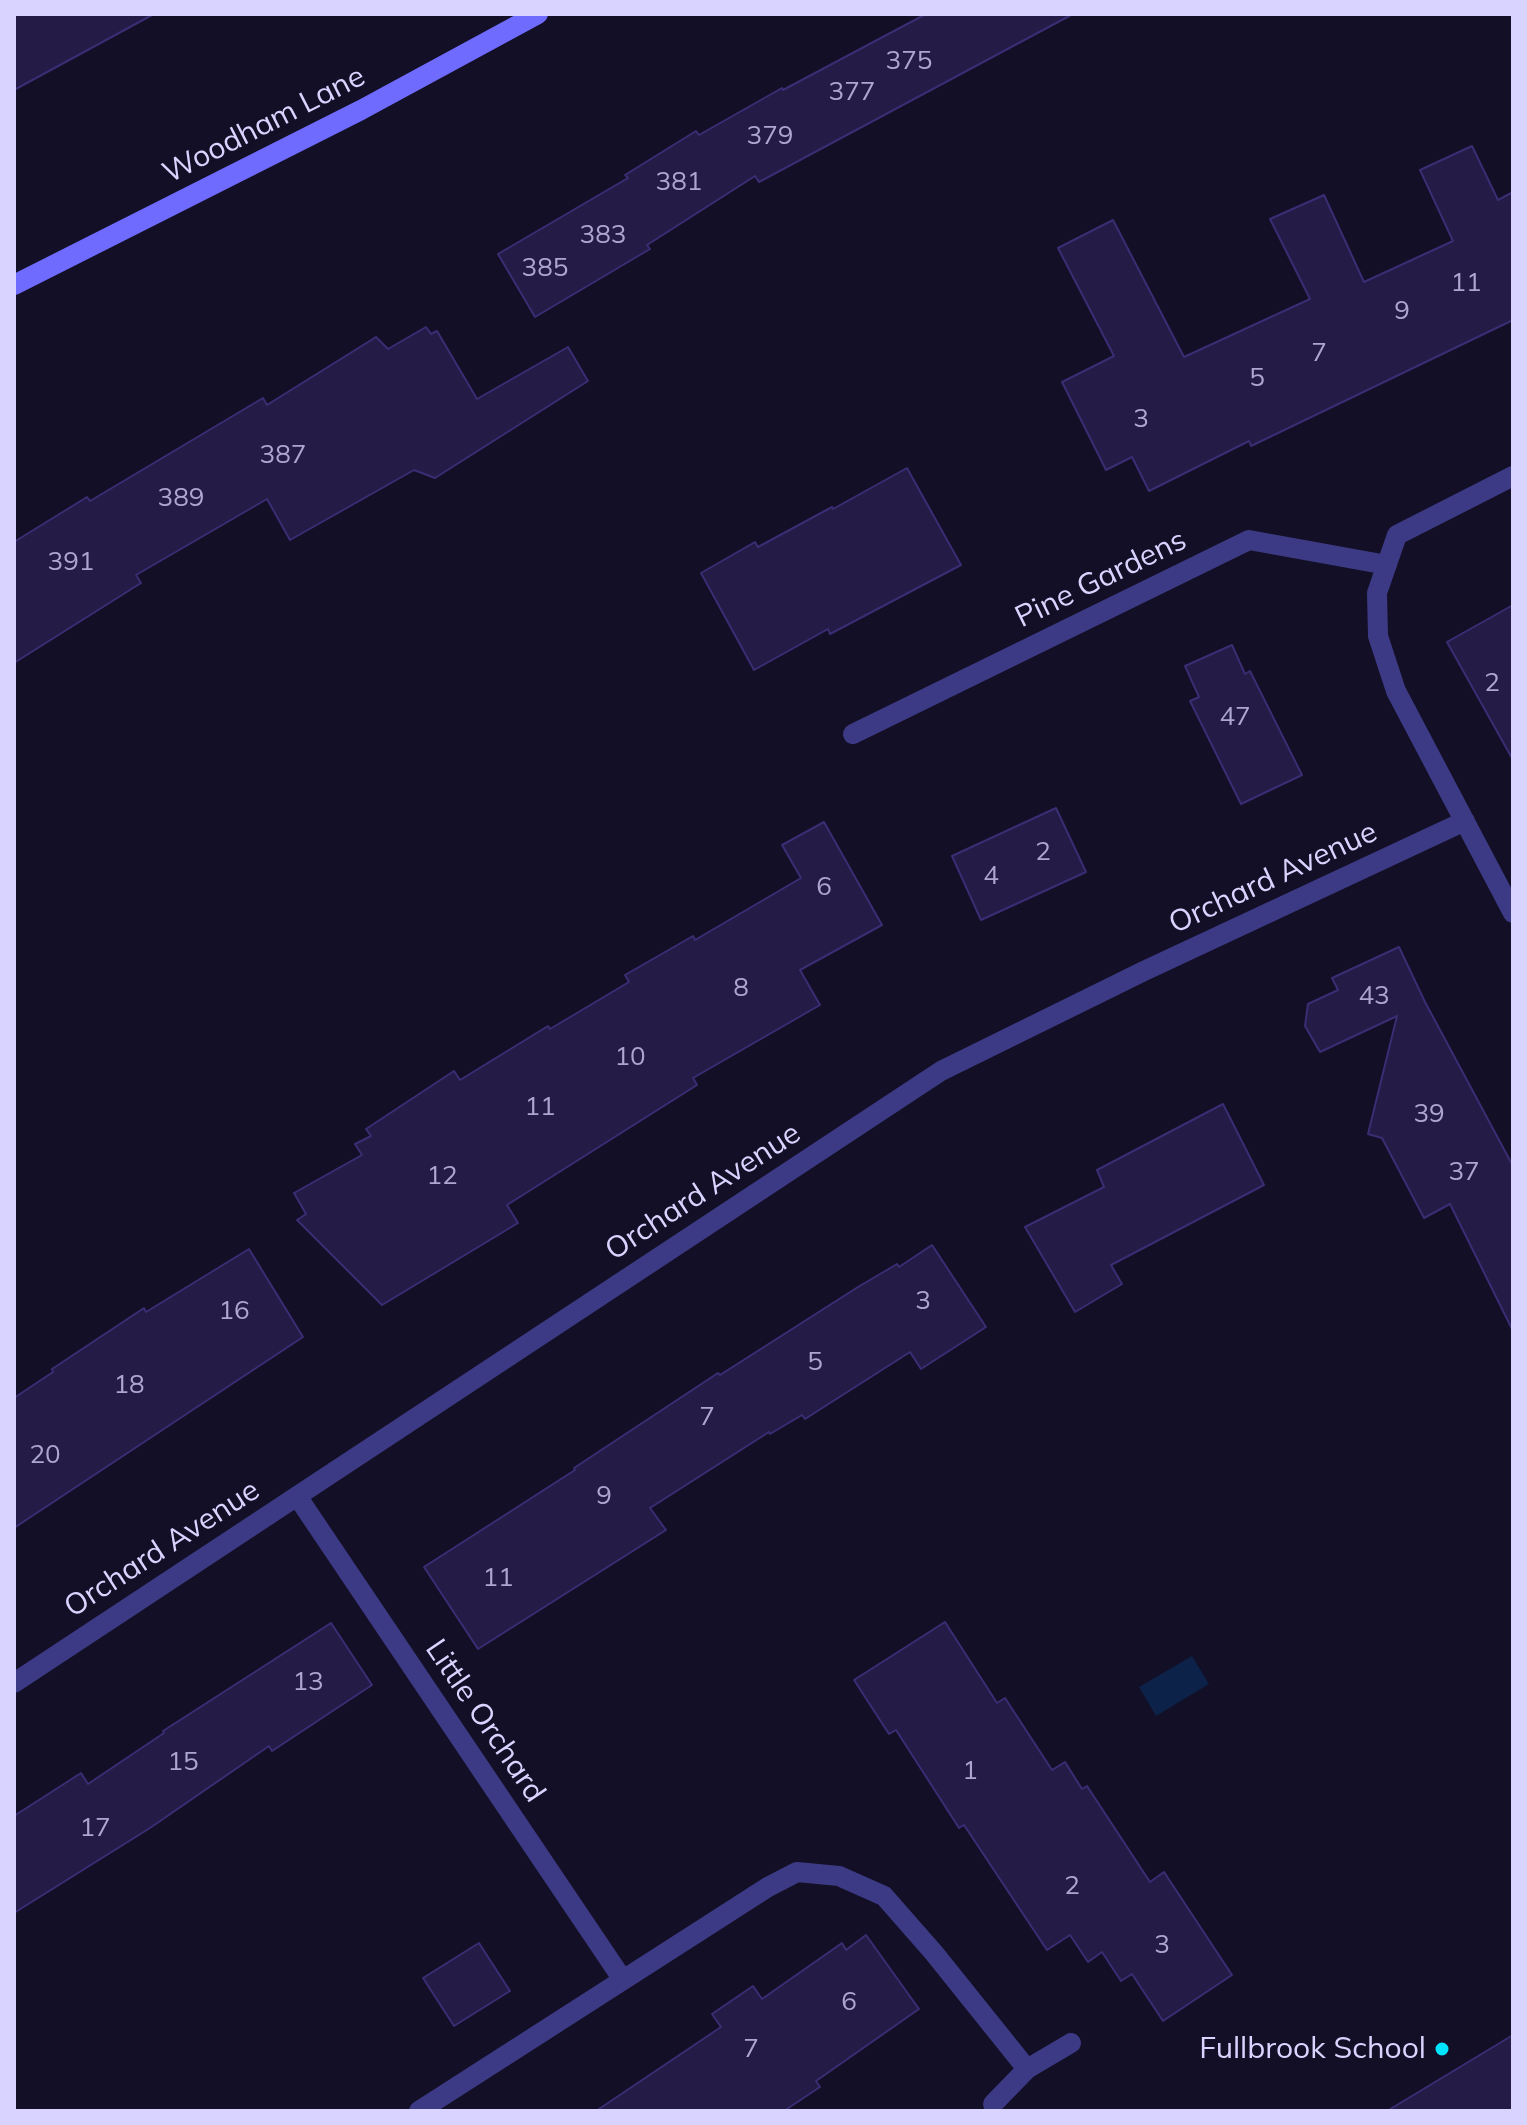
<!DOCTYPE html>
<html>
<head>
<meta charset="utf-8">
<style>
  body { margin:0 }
  #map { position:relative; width:1527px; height:2125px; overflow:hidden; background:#130f26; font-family:Mulish,sans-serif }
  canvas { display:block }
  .frame { position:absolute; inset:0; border:16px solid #d9d4ff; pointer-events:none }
</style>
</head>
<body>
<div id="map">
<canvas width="1527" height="2125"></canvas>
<div class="frame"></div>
</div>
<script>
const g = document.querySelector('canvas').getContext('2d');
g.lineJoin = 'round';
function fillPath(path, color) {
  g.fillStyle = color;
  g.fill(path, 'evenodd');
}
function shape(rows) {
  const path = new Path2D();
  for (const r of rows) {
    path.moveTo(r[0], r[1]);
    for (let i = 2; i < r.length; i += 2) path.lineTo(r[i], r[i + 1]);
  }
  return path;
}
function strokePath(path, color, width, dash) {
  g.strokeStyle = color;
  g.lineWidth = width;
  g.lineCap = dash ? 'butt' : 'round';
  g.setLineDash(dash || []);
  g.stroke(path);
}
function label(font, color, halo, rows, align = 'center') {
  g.font = font + ' Mulish,sans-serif';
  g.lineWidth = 7;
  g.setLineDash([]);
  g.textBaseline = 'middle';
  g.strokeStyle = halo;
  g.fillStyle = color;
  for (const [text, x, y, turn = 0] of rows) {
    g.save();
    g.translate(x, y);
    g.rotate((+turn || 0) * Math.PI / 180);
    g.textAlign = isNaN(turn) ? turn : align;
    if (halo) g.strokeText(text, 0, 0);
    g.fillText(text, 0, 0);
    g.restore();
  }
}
fillPath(shape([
  [1192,1656,1209,1684,1156,1716,1139,1687]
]), '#0c2248');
const building = shape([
  [14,14,154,14,14,90,14,14],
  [926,14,1073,14,759,182,755,176,647,245,650,249,535,317,498,254,628,178,625,175,696,131,699,135,782,88,783,90,926,14],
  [1472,146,1498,200,1513,192,1513,320,1251,446,1249,441,1149,491,1132,457,1106,470,1062,382,1114,356,1058,248,1113,220,1184,357,1310,299,1270,219,1324,195,1364,282,1453,241,1420,170,1472,146],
  [426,327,431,334,437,331,477,399,568,347,588,381,435,478,414,470,290,540,267,499,136,575,141,583,14,663,14,542,87,497,90,501,263,398,267,405,376,337,388,349,426,327],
  [907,468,961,565,830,634,828,629,754,670,701,573,755,542,758,547,832,507,833,509,907,468],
  [1513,605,1513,760,1447,642,1513,605],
  [1232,645,1245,674,1250,671,1302,775,1241,804,1190,701,1199,697,1185,666,1232,645],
  [1056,808,1086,872,981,920,952,856,1056,808],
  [824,822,882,925,800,970,820,1005,693,1078,697,1085,507,1205,518,1223,382,1305,297,1220,306,1214,294,1193,362,1155,355,1144,371,1136,366,1129,454,1071,460,1080,548,1026,550,1029,629,982,625,975,693,936,695,940,801,878,782,845,824,822],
  [1399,947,1425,1002,1513,1166,1513,1331,1450,1204,1424,1218,1382,1138,1368,1134,1397,1016,1320,1052,1305,1026,1308,1004,1338,990,1332,978,1399,947],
  [1223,1104,1264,1185,1111,1265,1122,1284,1075,1312,1025,1227,1104,1187,1097,1170,1223,1104],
  [932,1245,986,1327,921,1369,910,1352,805,1419,802,1415,770,1434,769,1432,650,1508,666,1530,478,1649,424,1567,575,1470,574,1468,718,1373,720,1375,858,1287,897,1264,899,1267,932,1245],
  [249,1249,303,1337,14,1528,14,1398,53,1372,52,1369,144,1308,146,1312,249,1249],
  [945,1622,997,1703,1005,1698,1052,1770,1065,1762,1082,1789,1087,1786,1150,1882,1164,1872,1232,1975,1163,2021,1132,1974,1121,1981,1102,1952,1088,1962,1070,1935,1047,1950,964,1825,959,1828,896,1730,889,1734,854,1680,945,1622],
  [331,1623,372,1685,272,1751,269,1746,150,1828,14,1913,14,1816,81,1773,88,1784,164,1733,163,1731,331,1623],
  [866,1935,919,2009,816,2081,820,2087,784,2111,596,2111,721,2027,712,2014,753,1986,762,1999,842,1943,846,1950,866,1935],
  [479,1943,510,1991,454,2026,423,1978,479,1943],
  [1513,2035,1513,2111,1387,2111,1513,2035]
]);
fillPath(building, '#241b47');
strokePath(building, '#3b2d73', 2);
strokePath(shape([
  [1513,476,1397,535,1377,593,1378,636,1396,691,1513,913],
  [853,734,1249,540,1387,565],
  [297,1496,623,1980],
  [14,1683,941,1071,1144,971,1465,821],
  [993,2104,1027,2069,1071,2043],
  [419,2111,768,1887,797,1872,839,1876,884,1896,934,1953,1027,2069]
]), '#3d3a85', 20);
strokePath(shape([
  [14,285,361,110,538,14]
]), '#6f6bff', 20);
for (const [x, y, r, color] of [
  [1442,2049,8,"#00e5ff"]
]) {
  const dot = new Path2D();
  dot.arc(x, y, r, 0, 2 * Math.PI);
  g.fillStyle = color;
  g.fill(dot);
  strokePath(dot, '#130f26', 3);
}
label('26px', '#aca6d1', null, [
  ["375",909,61],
  ["377",852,92],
  ["379",770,136],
  ["381",679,182],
  ["383",603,235],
  ["385",545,268],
  ["11",1466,283],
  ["9",1402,311],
  ["7",1319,353],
  ["5",1257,378],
  ["3",1141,419],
  ["387",283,455],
  ["389",181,498],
  ["391",71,562],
  ["2",1492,683],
  ["47",1235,717],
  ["2",1043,852],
  ["4",991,876],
  ["6",824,887],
  ["8",741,988],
  ["43",1374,996],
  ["10",630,1057],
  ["11",540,1107],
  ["39",1429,1114],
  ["37",1464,1172],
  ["12",442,1176],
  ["3",923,1301],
  ["16",234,1311],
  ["5",815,1362],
  ["18",129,1385],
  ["7",707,1417],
  ["20",45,1455],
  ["9",604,1496],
  ["11",498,1578],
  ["13",308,1682],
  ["15",183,1762],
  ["1",970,1771],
  ["17",95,1828],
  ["2",1072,1886],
  ["3",1162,1945],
  ["6",849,2002],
  ["7",751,2049]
]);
label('30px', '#d9d4ff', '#130f26', [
  ["Woodham Lane",264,125,-27],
  ["Pine Gardens",1101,579,-26],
  ["Orchard Avenue",1273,878,-25],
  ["Orchard Avenue",703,1192,-33],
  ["Orchard Avenue",162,1549,-33],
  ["Little Orchard",485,1721,56]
]);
label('30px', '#d9d4ff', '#130f26', [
  ["Fullbrook School",1426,2049]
], 'right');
</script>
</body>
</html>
